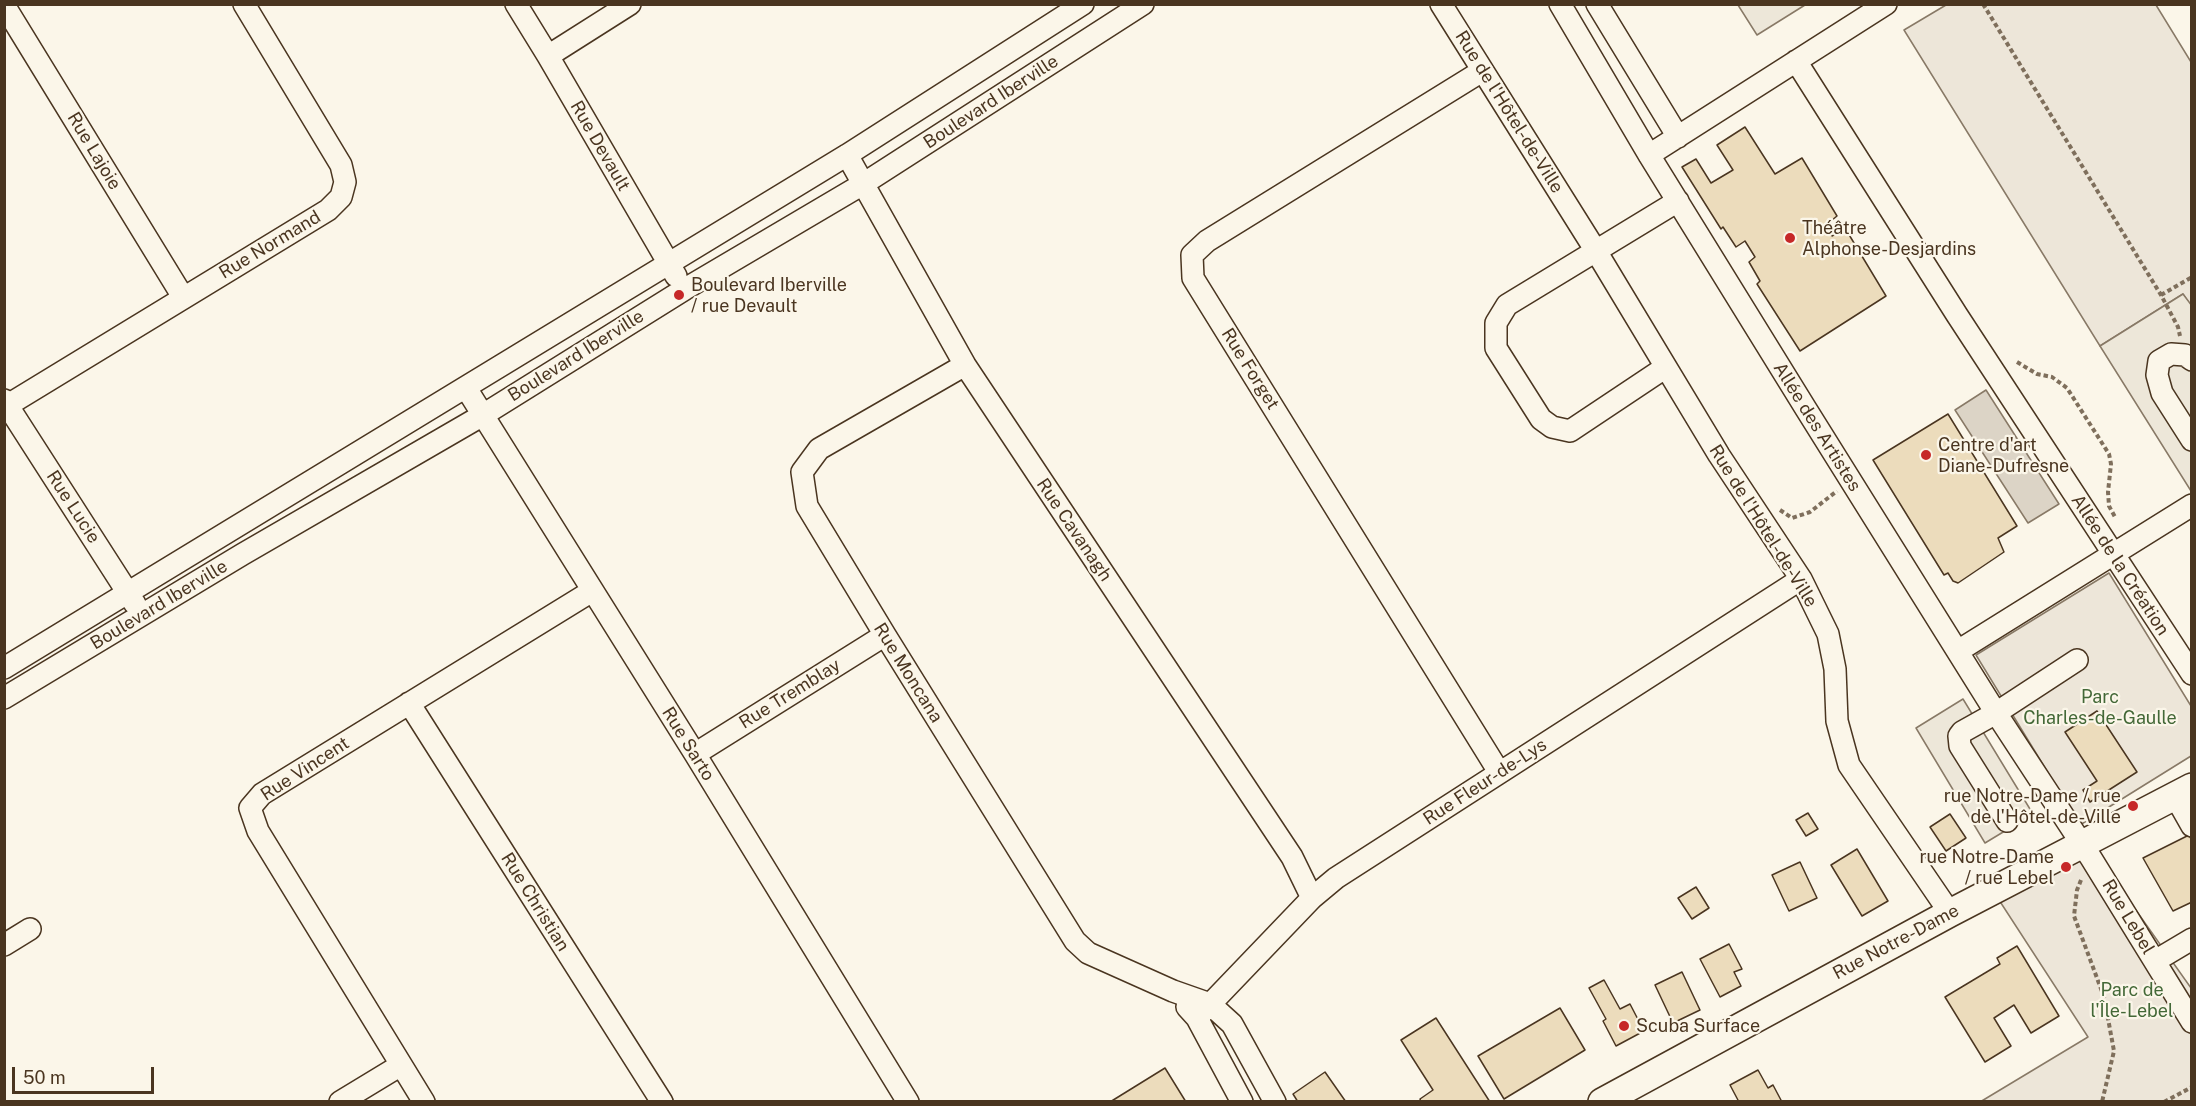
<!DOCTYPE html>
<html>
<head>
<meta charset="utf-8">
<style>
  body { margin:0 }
  #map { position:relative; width:2196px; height:1106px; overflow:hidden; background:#fbf6e9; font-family:"Public Sans",sans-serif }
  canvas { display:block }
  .frame { position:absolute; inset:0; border:6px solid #4a3520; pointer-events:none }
  .scale { position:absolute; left:12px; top:1067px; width:142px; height:27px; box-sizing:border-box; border:3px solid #4a3520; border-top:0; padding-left:8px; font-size:18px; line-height:21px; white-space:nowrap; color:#4a3520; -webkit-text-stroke:4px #fbf6e9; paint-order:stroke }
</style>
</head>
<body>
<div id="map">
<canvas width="2196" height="1106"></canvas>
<div class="frame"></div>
<div class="scale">50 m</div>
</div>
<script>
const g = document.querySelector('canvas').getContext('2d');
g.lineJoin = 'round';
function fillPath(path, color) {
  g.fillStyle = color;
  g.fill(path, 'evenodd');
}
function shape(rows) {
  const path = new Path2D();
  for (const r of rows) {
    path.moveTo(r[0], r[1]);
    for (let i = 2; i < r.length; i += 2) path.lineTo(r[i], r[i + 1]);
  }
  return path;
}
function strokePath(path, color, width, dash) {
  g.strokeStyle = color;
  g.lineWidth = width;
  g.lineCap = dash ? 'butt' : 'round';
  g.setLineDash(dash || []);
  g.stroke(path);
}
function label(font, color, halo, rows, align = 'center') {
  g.font = font + ' "Public Sans",sans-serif';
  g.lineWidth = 4.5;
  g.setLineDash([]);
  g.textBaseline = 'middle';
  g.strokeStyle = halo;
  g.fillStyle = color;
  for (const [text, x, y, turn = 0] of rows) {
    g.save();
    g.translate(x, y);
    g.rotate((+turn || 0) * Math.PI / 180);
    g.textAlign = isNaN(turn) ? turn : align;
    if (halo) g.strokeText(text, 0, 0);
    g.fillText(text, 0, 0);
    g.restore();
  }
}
const green = shape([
  [1946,5,2156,5,2191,62,2191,306,2183,294,2100,346,1904,30,1946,5],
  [2109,573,2191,706,2191,756,2080,825,1976,655,2109,573],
  [2094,851,2191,988,2191,1101,1980,1102,2088,1037,1999,900,2094,851]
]);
fillPath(green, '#ede6d9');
strokePath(green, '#887966', 1.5);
const parking = shape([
  [1738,5,1805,5,1757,35,1738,5],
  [2183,294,2192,306,2191,491,2100,346,2183,294],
  [1963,699,2033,814,1985,843,1916,728,1963,699]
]);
fillPath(parking, '#ede7d9');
strokePath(parking, '#887966', 1.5);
const water = shape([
  [1986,390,2059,504,2028,523,1955,410,1986,390]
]);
fillPath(water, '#dcd4c6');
strokePath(water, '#887966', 1.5);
const building = shape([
  [1745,127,1775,174,1802,158,1837,216,1826,225,1832,236,1845,228,1886,296,1800,351,1757,284,1760,281,1749,262,1755,257,1745,241,1736,247,1723,227,1721,229,1682,167,1696,159,1711,183,1733,170,1717,145,1745,127],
  [1948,414,2017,526,1998,538,2004,552,1958,583,1953,581,1948,573,1944,575,1873,460,1948,414],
  [2097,711,2137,772,2090,802,2083,790,2097,781,2065,732,2097,711],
  [1808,813,1818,829,1806,836,1796,820,1808,813],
  [1950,814,1966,838,1946,851,1930,827,1950,814],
  [2189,835,2192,841,2192,902,2173,911,2143,858,2189,835],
  [1857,849,1888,901,1862,916,1831,865,1857,849],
  [1800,862,1817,898,1789,911,1772,875,1800,862],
  [1696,887,1709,908,1692,919,1678,898,1696,887],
  [1729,944,1742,969,1734,972,1741,986,1720,997,1700,959,1729,944],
  [2017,946,2059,1016,2031,1033,2014,1005,1994,1018,2011,1046,1985,1062,1945,997,2000,964,1997,958,2017,946],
  [1682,972,1700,1010,1673,1023,1655,985,1682,972],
  [1604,980,1620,1009,1630,1004,1644,1031,1616,1046,1603,1021,1606,1019,1589,988,1604,980],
  [1560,1008,1585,1050,1504,1099,1478,1056,1560,1008],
  [1436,1018,1490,1102,1421,1102,1420,1099,1433,1090,1401,1040,1436,1018],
  [1165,1068,1186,1102,1110,1102,1165,1068],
  [1758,1070,1768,1088,1773,1085,1782,1102,1739,1102,1730,1085,1758,1070],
  [1325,1072,1346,1102,1298,1102,1293,1094,1325,1072]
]);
fillPath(building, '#ecdcbc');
strokePath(building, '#4a3520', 1.5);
const minor = shape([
  [516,4,548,56,676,276],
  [1441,4,1596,251,1719,455,1801,579,1828,634,1835,669,1837,721,1849,765,1950,913],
  [1560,4,1649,155,1806,409,1996,713,2091,858,2192,1022],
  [1597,4,1678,137],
  [4,5,183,297],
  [548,56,630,4],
  [1796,61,1957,315,2192,674],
  [1482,71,1207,241,1192,255,1193,278,1499,772],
  [847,155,965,365,1292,857,1312,898],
  [1649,155,1886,4],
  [2192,360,2185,355,2171,354,2159,361,2157,375,2162,393,2192,440],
  [965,365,819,449,802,472,807,506,885,635,1075,941,1088,953,1173,991,1210,1004,1232,1024,1275,1102],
  [1666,367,1570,431,1552,427,1541,419,1496,348,1496,323,1507,305,1678,201],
  [466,388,695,754,908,1102],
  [4,400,135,604],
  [8,405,328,210,341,197,345,182,341,165,244,4],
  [1958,651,2192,505],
  [4,668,847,155,1083,4],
  [4,698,243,554,483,415,685,289,863,184,1143,4],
  [409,703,662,1102],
  [695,754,885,635],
  [2175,796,2192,826],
  [2007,821,1960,746,1959,736,1962,732,1996,713,2077,660],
  [4,945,30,929],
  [2155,961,2192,939],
  [1187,1007,1197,1018,1242,1102],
  [1197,1018,1312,898,1336,878,1801,579],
  [340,1102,401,1065],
  [424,1102,258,831,250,808,262,794,592,591]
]);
const major = shape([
  [1602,1102,1950,913,2192,787]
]);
strokePath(minor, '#4a3520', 24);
strokePath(major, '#4a3520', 30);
strokePath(shape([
  [1983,4,2161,295,2178,327,2180,336],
  [2161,295,2192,277],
  [2017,362,2037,374,2052,377,2067,388,2109,454,2111,464,2108,492,2109,506,2115,517],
  [1780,510,1792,518,1810,512,1837,491],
  [2081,880,2077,890,2074,916,2104,997,2114,1051,2102,1102],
  [2164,1102,2192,1087]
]), '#7f6f5c', 4, [4.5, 3]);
strokePath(minor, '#fbf6e9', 21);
strokePath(major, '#fbf6e9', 27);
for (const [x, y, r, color] of [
  [1790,238,6,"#c62828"],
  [679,295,6,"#c62828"],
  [1926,455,6,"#c62828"],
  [2133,806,6,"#c62828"],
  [2066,867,6,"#c62828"],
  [1624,1026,6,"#c62828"]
]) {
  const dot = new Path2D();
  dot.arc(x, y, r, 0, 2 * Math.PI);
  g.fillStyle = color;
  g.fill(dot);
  strokePath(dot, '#fbf6e9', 2);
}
label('18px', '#4a3520', '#fbf6e9', [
  ["Boulevard Iberville",991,102,-33],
  ["Rue de l'Hôtel-de-Ville",1509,112,58],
  ["Rue Devault",600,146,60],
  ["Rue Lajoie",94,151,59],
  ["Rue Normand",270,245,-31],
  ["Boulevard Iberville",576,356,-32],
  ["Rue Forget",1250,369,58],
  ["Allée des Artistes",1817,427,58],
  ["Rue Lucie",73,507,57],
  ["Rue de l'Hôtel-de-Ville",1763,526,58],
  ["Rue Cavanagh",1074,530,56],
  ["Allée de la Création",2120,565,57],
  ["Boulevard Iberville",159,605,-31],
  ["Rue Moncana",908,673,58],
  ["Rue Tremblay",790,694,-32],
  ["Rue Sarto",688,744,58],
  ["Rue Vincent",305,769,-33],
  ["Rue Fleur-de-Lys",1485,782,-33],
  ["Rue Christian",535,902,58],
  ["Rue Lebel",2128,917,59],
  ["Rue Notre-Dame",1896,942,-28]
]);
label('18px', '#4a3520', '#fbf6e9', [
  ["Théâtre",1802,228],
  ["Alphonse-Desjardins",1802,249],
  ["Boulevard Iberville",691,285],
  ["/ rue Devault",691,306],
  ["Centre d'art",1938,445],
  ["Diane-Dufresne",1938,466],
  ["rue Notre-Dame / rue",2121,796,"right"],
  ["de l'Hôtel-de-Ville",2121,817,"right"],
  ["rue Notre-Dame",2054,857,"right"],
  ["/ rue Lebel",2054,878,"right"],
  ["Scuba Surface",1636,1026]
], 'left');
label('18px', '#436837', '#fbf6e9', [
  ["Parc",2100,697],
  ["Charles-de-Gaulle",2100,718],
  ["Parc de",2132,990],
  ["l'Île-Lebel",2132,1011]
]);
</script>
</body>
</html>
